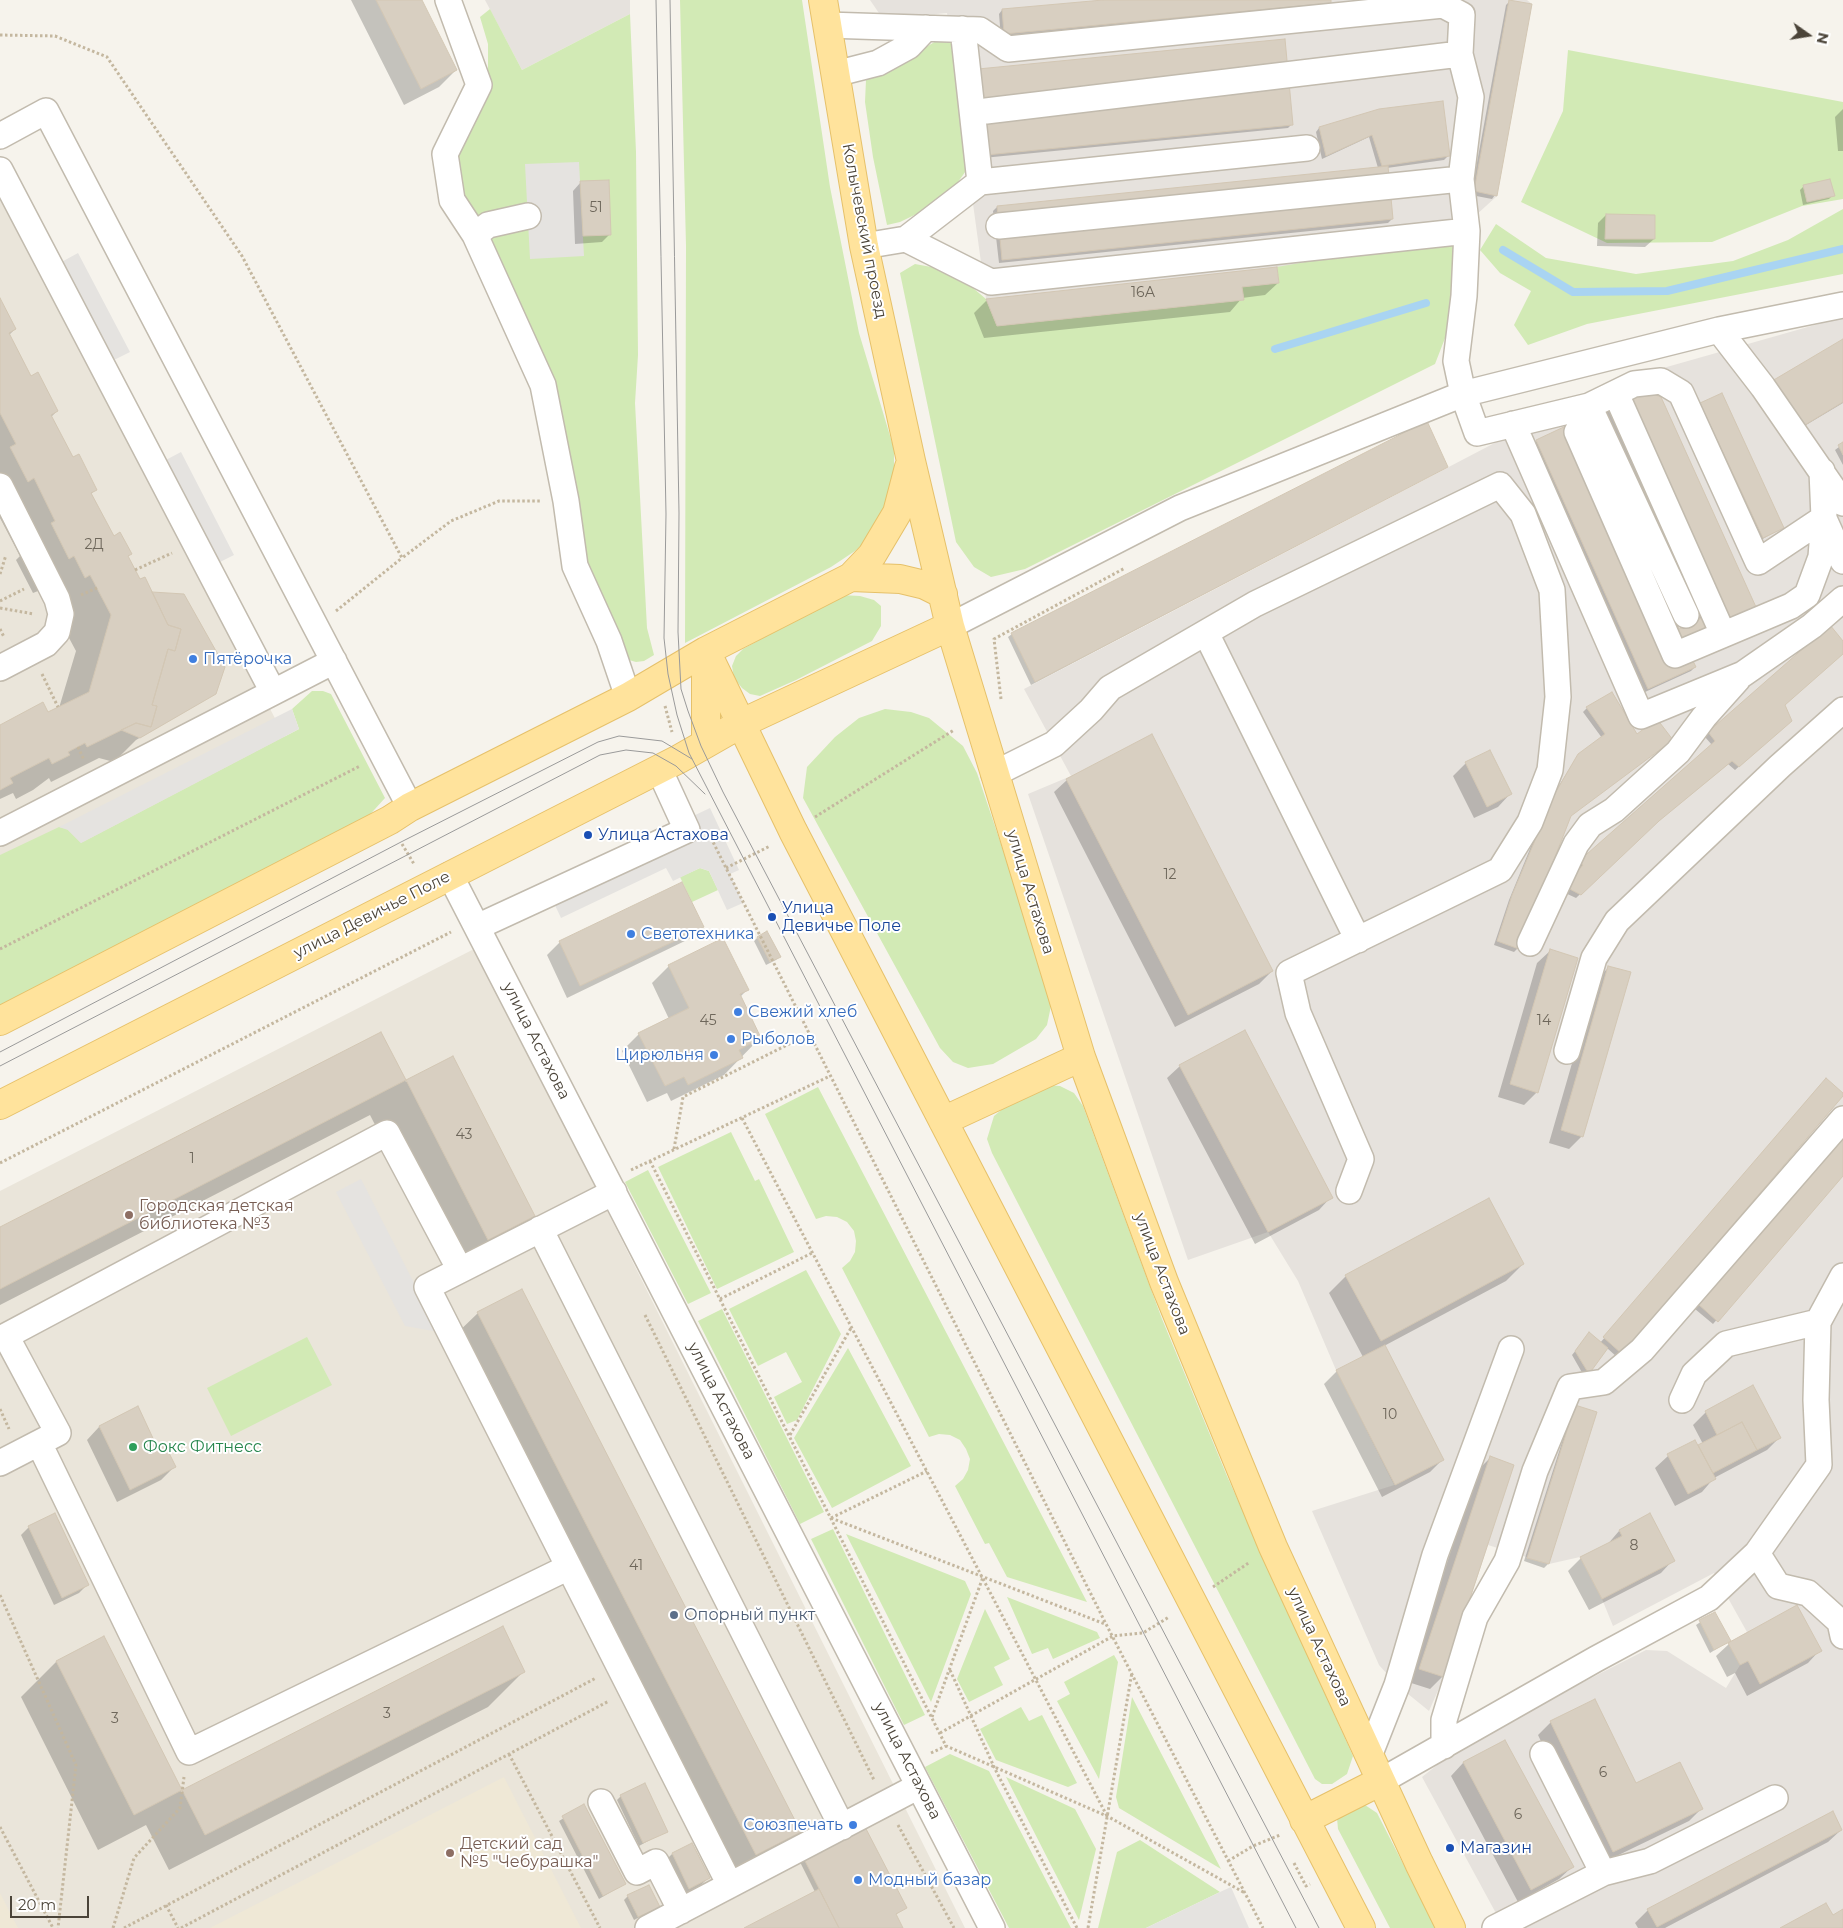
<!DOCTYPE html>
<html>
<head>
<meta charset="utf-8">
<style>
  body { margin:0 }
  #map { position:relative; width:1843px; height:1928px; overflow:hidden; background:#f6f3ec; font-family:Montserrat,sans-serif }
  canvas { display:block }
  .north { position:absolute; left:1783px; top:10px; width:50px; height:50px; -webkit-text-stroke:4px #fff; paint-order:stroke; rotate:103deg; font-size:14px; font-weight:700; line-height:20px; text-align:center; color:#4b4439 }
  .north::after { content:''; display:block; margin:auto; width:18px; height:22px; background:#4b4439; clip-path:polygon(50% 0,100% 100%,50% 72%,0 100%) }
  .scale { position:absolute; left:10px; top:1896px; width:79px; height:22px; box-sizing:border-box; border:2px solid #4b4439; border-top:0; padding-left:6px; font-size:15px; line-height:18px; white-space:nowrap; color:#4b4439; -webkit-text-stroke:4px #fff; paint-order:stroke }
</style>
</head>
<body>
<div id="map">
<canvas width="1843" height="1928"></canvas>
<div class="north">N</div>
<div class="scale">20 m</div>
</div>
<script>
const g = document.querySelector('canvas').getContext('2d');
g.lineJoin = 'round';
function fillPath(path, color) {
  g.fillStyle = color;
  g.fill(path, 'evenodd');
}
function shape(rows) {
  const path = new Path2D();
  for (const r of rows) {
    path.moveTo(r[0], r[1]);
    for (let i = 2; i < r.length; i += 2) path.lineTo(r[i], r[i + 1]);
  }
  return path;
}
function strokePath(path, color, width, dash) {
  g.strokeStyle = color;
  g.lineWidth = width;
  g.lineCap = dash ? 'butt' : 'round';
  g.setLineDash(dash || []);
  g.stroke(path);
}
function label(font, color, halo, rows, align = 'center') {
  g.font = font + ' Montserrat,sans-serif';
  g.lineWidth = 4;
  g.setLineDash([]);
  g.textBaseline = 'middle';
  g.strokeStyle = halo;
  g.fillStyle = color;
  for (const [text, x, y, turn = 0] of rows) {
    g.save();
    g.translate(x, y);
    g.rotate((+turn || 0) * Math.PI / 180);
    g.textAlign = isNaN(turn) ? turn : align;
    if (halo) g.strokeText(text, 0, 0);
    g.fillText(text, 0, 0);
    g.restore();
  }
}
fillPath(shape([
  [0,196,337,836,0,1004],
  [476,948,965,1928,0,1928,0,1191]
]), '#eae5da');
fillPath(shape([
  [485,0,630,0,630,14,522,70],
  [870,0,1527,0,1532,4,1497,196,1453,236,1277,268,1279,283,1243,287,1244,300,997,326,986,299,947,13,883,19],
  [1843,317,1843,1928,1504,1928,1422,1777,1466,1742,1646,1650,1667,1651,1726,1688,1740,1665,1728,1643,1747,1632,1714,1573,1613,1626,1602,1599,1580,1557,1549,1564,1488,1545,1444,1677,1429,1711,1397,1685,1379,1665,1312,1511,1394,1485,1336,1370,1298,1281,1268,1232,1188,1260,1028,794,1071,776,1024,689,1508,436,1635,376]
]), '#e6e2dd');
fillPath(shape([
  [504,1777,581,1928,210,1928],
  [0,1893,18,1928,0,1928]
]), '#efe8d6');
fillPath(shape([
  [680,0,802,0,830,187,859,333,894,449,894,477,886,512,875,533,855,551,831,567,685,643,686,246],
  [490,9,522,70,630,14,636,152,638,355,635,403,647,628,654,655,644,661,636,662,629,660,622,652,598,596,581,545,533,335,457,179,455,153,488,89,488,44,480,17],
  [941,38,951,43,968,168,958,182,931,207,900,222,887,225,873,157,865,102,866,80,895,66],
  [1568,50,1843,102,1843,199,1802,206,1712,242,1607,243,1521,202,1563,111],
  [1843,209,1843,274,1587,324,1528,345,1514,325,1531,291,1500,273,1480,250,1496,224,1546,258,1636,274,1733,261,1788,240],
  [1453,236,1452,320,1435,364,1025,569,991,577,974,567,956,542,900,273,915,264,953,271,986,299,997,326,1244,300,1242,287,1279,283,1277,267],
  [841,595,860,596,874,600,881,606,881,626,872,641,796,680,760,696,750,694,742,688,734,678,732,666,736,656,743,649],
  [312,691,323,691,331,694,385,798,365,820,0,1008,0,855,59,827,67,829,81,843,299,729,292,709],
  [885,709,911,712,929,718,963,746,977,773,1028,924,1051,1006,1047,1025,1036,1039,993,1064,968,1068,953,1062,940,1048,803,798,807,767,835,737,859,718],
  [700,868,709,871,718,890,692,902,680,877],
  [1047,1085,1060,1086,1074,1093,1083,1106,1162,1319,1227,1476,1353,1756,1347,1774,1332,1784,1322,1784,1315,1779,992,1153,987,1139,994,1116,1006,1106],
  [818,1087,1087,1602,1007,1577,989,1543,985,1544,955,1486,963,1479,968,1470,970,1459,966,1449,960,1440,950,1435,939,1434,929,1437,842,1268,850,1261,855,1252,856,1241,854,1231,847,1222,837,1217,826,1216,816,1219,765,1114],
  [731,1132,755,1181,759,1179,794,1252,717,1289,658,1167],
  [648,1170,711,1293,688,1304,625,1182],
  [806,1270,841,1334,797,1420,787,1424,774,1397,802,1382,786,1352,758,1366,729,1309],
  [722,1309,824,1512,800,1524,698,1321],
  [307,1337,332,1385,231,1436,207,1388],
  [848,1348,911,1466,832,1508,794,1438],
  [833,1529,925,1715,904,1725,811,1539],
  [846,1534,965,1581,971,1594,931,1702],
  [1007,1597,1097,1632,1100,1638,1053,1659,1048,1648,1032,1654],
  [985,1609,1010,1659,994,1667,1003,1685,969,1702,957,1679],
  [1114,1655,1118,1662,1099,1779,1057,1701,1070,1694,1064,1682],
  [1132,1697,1221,1869,1119,1808,1116,1797],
  [1021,1707,1029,1721,1042,1715,1077,1783,1068,1787,996,1760,980,1729],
  [950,1754,989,1771,1071,1928,1009,1928,925,1767],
  [1006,1777,1075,1809,1096,1849,1079,1920],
  [1365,1805,1377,1813,1436,1928,1390,1928,1338,1829,1337,1818,1352,1806],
  [1140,1840,1220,1892,1146,1928,1098,1928,1117,1852]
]), '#d2eab5');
fillPath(shape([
  [579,162,584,256,530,259,525,164],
  [78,253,130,352,108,363,56,265],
  [181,452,234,555,216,564,162,462],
  [292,709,299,729,81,843,68,830,59,827],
  [710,808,739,870,730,874,743,903,727,910,709,871,700,868,673,881,666,868,561,918,546,886],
  [361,1179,439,1332,405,1326,336,1192],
  [1231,1887,1249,1928,1146,1928,1220,1892]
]), '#e5e3e0');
fillPath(shape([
  [351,0,421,0,456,70,439,87,404,105],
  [1117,0,1330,0,1330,3,1326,7,1001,38,999,14,1002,10],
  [1510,1,1495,195,1492,199,1471,195,1506,5],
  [974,74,1292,124,1288,128,983,158],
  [1843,109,1843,151,1838,151,1835,117],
  [1379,110,1448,156,1444,160,1387,168,1392,219,1388,223,999,263,993,211,997,207,1378,168,1369,137,1322,159,1316,132,1319,128],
  [581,182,610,234,602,242,575,244,573,191],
  [1804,186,1833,195,1829,199,1803,205,1800,190],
  [1606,215,1654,239,1645,247,1597,246,1598,223],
  [1276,269,1278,283,1265,295,1242,298,1230,312,984,338,974,313,986,301],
  [0,300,15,329,9,335,30,377,57,411,51,417,72,458,96,489,91,494,113,538,130,554,127,557,140,581,152,594,215,694,136,740,114,762,99,758,51,782,49,778,33,790,16,799,13,793,0,799,0,727,47,714,59,708,76,651,54,610,49,613,38,591,33,593,16,560,20,556,0,518],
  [1843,341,1843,403,1796,431],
  [1721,395,1782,528,1759,541,1697,408],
  [1607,404,1760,631,1692,662,1695,667,1691,671,1645,692,1533,445,1536,441,1678,630,1700,620,1603,407],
  [1843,444,1843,465,1835,450],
  [1446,467,1031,685,1008,637,1012,634],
  [1830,627,1843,643,1843,653,1784,705,1787,724,1735,770,1728,764,1653,825,1576,898,1561,891,1580,870,1576,865,1712,745,1705,737,1708,733],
  [1587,708,1636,736,1569,816,1518,948,1514,952,1494,945,1509,900,1550,800,1575,760,1602,738,1583,712],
  [1466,763,1510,794,1498,807,1474,818,1453,776],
  [1067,780,1272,971,1259,984,1175,1027,1054,792],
  [702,927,689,939,567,998,547,955,560,942],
  [757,938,780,956,776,960,766,965,754,941],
  [722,940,747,990,740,997,760,1038,724,1075,671,1101,667,1093,647,1102,622,1051,639,1034,669,1019,652,983,669,966],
  [1550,951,1537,1092,1524,1105,1498,1097,1537,963],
  [1609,967,1582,1136,1569,1149,1549,1143,1596,980],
  [381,1033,406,1082,453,1058,533,1216,498,1252,452,1275,370,1115,0,1305,0,1229],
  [1180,1066,1331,1197,1319,1210,1255,1244,1167,1078],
  [1822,1083,1617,1357,1607,1348,1584,1376,1572,1355,1586,1338,1600,1343],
  [1843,1137,1843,1174,1713,1324,1695,1309],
  [1523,1264,1506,1281,1384,1346,1442,1460,1430,1472,1382,1497,1324,1384,1337,1371,1363,1357,1329,1293,1346,1276],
  [478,1313,799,1832,774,1857,731,1879,452,1338],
  [1753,1387,1779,1438,1767,1450,1714,1478,1702,1492,1675,1506,1655,1468,1668,1456,1703,1444,1693,1425,1706,1412],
  [137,1408,158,1450,174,1467,161,1480,117,1502,87,1440,99,1427],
  [1572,1411,1595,1413,1548,1564,1544,1568,1524,1561],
  [1490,1458,1443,1676,1430,1689,1408,1682,1477,1471],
  [29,1527,87,1585,79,1593,54,1605,21,1535],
  [1619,1531,1673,1560,1661,1573,1589,1610,1568,1571,1581,1558,1607,1545],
  [1714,1613,1729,1641,1710,1653,1696,1625],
  [502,1628,524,1671,488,1707,169,1870,146,1825,98,1850,21,1697,56,1662,103,1638,181,1792],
  [1729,1644,1820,1650,1808,1663,1747,1696,1735,1673,1727,1677,1716,1656],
  [1551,1722,1635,1785,1702,1808,1689,1821,1600,1864,1538,1735],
  [1504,1741,1572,1867,1559,1879,1518,1902,1451,1776,1463,1763],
  [621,1796,666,1831,639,1846,617,1800],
  [584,1806,624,1884,599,1899,559,1821],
  [1841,1830,1828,1842,1665,1928,1638,1928,1635,1923,1648,1910],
  [672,1854,708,1878,700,1886,681,1896,664,1862],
  [803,1858,905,1908,895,1915,902,1928,747,1928,815,1892,800,1862],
  [628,1896,658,1907,634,1920,624,1900]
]), '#0003');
strokePath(shape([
  [1503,250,1573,292,1667,291,1843,249],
  [1275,349,1426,303]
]), '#a9d4f2', 8);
const building = shape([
  [376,0,422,0,457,70,421,89,376,0],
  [1103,0,1331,0,1331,3,1004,34,1002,9,1103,0],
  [1509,0,1532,4,1497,196,1474,191,1509,0],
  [1285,39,1293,125,986,155,978,69,1285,39],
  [1443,101,1450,156,1382,166,1372,135,1326,156,1319,127,1379,109,1443,101],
  [1388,166,1393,219,1002,260,997,206,1388,166],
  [1830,179,1835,196,1807,202,1803,185,1830,179],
  [609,180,611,235,583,236,580,181,609,180],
  [1606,214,1655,215,1655,239,1605,239,1606,214],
  [1277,267,1279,283,1242,287,1244,300,997,326,986,299,1277,267],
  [0,298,16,329,9,333,31,376,38,372,58,411,51,415,73,457,79,454,97,490,91,493,114,536,120,532,132,554,128,556,140,579,145,577,168,625,181,629,175,651,168,649,152,705,157,706,151,727,136,723,87,747,85,743,68,752,70,755,52,764,49,758,10,778,13,783,0,790,0,725,43,702,48,712,89,692,111,615,90,575,85,578,74,556,69,559,51,523,55,521,34,478,28,482,10,447,16,444,0,413,0,298],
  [1843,339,1843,402,1800,428,1772,381,1843,339],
  [1637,388,1661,397,1765,627,1693,661,1696,667,1648,689,1536,440,1583,418,1679,629,1704,617,1606,403,1637,388],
  [1722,393,1784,528,1763,538,1700,403,1722,393],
  [1427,421,1448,467,1035,682,1011,633,1427,421],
  [1843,442,1843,455,1838,445,1843,442],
  [152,592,184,594,225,667,216,694,140,738,121,730,136,723,151,727,157,706,152,705,168,649,175,651,181,629,168,625,152,592],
  [1830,625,1843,641,1843,654,1785,705,1792,721,1739,767,1732,761,1659,821,1581,895,1564,886,1583,865,1579,861,1715,741,1708,732,1830,625],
  [1612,692,1637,734,1657,719,1673,740,1571,816,1519,949,1497,941,1512,895,1554,795,1578,754,1605,734,1586,707,1612,692],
  [1152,734,1273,971,1188,1015,1066,779,1152,734],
  [1490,750,1512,794,1487,807,1465,762,1490,750],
  [682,882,704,927,580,986,559,941,682,882],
  [767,931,781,957,770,962,757,937,767,931],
  [723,938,749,990,740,994,761,1038,739,1050,743,1058,688,1085,684,1077,665,1086,638,1033,689,1008,668,965,723,938],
  [1550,949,1578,958,1538,1093,1510,1084,1550,949],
  [1608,966,1631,972,1583,1137,1561,1130,1608,966],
  [1245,1030,1333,1198,1268,1232,1179,1065,1245,1030],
  [381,1032,406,1080,0,1289,0,1227,381,1032],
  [453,1056,535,1216,488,1240,406,1080,453,1056],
  [1826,1078,1843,1093,1843,1096,1622,1354,1603,1337,1826,1078],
  [1843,1136,1843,1176,1718,1322,1698,1304,1843,1136],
  [1489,1198,1524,1264,1381,1341,1345,1275,1489,1198],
  [522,1289,801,1832,756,1855,477,1312,522,1289],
  [1589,1332,1608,1348,1589,1374,1575,1351,1589,1332],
  [1385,1345,1444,1460,1395,1485,1336,1370,1385,1345],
  [1753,1385,1781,1438,1757,1450,1742,1422,1717,1435,1705,1411,1753,1385],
  [1575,1405,1597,1412,1549,1564,1527,1558,1575,1405],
  [138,1406,158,1449,165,1445,176,1467,130,1490,99,1426,138,1406],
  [1742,1422,1757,1450,1713,1473,1698,1445,1742,1422],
  [1695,1440,1716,1479,1688,1494,1667,1454,1695,1440],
  [1490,1456,1514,1465,1444,1677,1419,1669,1490,1456],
  [55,1513,89,1585,62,1598,28,1526,55,1513],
  [1650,1513,1675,1561,1602,1599,1580,1557,1622,1536,1619,1530,1650,1513],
  [1797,1605,1822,1651,1760,1684,1748,1661,1740,1665,1728,1643,1797,1605],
  [1715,1612,1731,1641,1714,1650,1699,1620,1715,1612],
  [503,1626,525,1672,205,1835,182,1790,503,1626],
  [104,1636,182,1790,134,1815,56,1661,104,1636],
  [1595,1699,1636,1783,1680,1762,1703,1809,1613,1852,1550,1721,1595,1699],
  [1505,1740,1574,1867,1531,1890,1463,1762,1505,1740],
  [645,1783,668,1832,643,1843,620,1795,645,1783],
  [584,1804,626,1884,603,1896,562,1816,584,1804],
  [1833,1811,1842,1830,1657,1927,1647,1909,1833,1811],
  [864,1825,907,1908,896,1914,903,1928,839,1928,803,1857,864,1825],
  [692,1843,710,1878,689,1889,672,1853,692,1843],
  [649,1885,660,1907,638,1917,627,1895,649,1885],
  [819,1889,839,1928,744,1928,819,1889],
  [1826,1903,1833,1915,1843,1909,1843,1928,1780,1928,1826,1903]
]);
fillPath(building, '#d8cfc1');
strokePath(building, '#d3c7b4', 1);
const minor = shape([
  [448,0,479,85,445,154,452,200,475,235,543,385,566,501,575,566,609,641,628,697],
  [827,25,980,30,1008,49,1443,5,1462,15,1460,54,1471,97,1461,179,1467,231,1464,296,1456,361,1463,394,1477,433,1589,406,1634,384,1661,381,1681,393,1758,562,1824,518,1822,471],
  [963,29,980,182],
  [835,74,878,63,909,46,926,28],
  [986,111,1460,54],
  [0,136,46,111,410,807],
  [1307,148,980,182,906,239,991,282,1467,231],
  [0,170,273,692],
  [999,226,1461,179],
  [475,235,488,225,528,216],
  [864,246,906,239],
  [1719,330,1763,387,1843,503],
  [1621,405,1723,634],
  [1589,406,1686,615],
  [1513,424,1641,716,1743,674,1812,626,1843,599],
  [1577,432,1675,655,1791,606,1807,595,1821,557,1824,518],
  [0,486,57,599,61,614,57,632,46,644,0,668],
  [1825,521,1843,561],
  [950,626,1180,508,1463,394,1719,330,1843,305],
  [1206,633,1358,940],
  [994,774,1054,744,1091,710,1110,688,1255,604,1500,485,1523,514,1552,590,1558,697,1550,770,1530,822,1500,870,1289,973,1298,1013,1361,1159,1349,1191],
  [0,833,334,661],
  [450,875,992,1928],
  [477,927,687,830,659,769],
  [1530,943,1576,844,1590,825,1614,810,1678,752,1704,717,1738,679],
  [1567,1051,1594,958,1617,921,1780,766,1843,710],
  [614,1192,427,1287,730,1885],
  [540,1229,842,1827],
  [1682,1400,1694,1374,1726,1344,1818,1322],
  [39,1443,189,1752,569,1567],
  [0,1463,58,1433,6,1336,387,1133,460,1270],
  [1757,1553,1778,1586,1808,1593,1840,1622,1843,1636],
  [1444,1746,1444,1720,1475,1617,1507,1561,1535,1471,1570,1387,1604,1382,1642,1350,1843,1119],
  [1543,1754,1603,1873],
  [1369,1756,1397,1685,1435,1555,1511,1349],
  [1381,1781,1596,1659,1709,1598,1757,1553,1819,1465,1816,1400,1818,1322,1843,1276],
  [601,1802,637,1872,656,1862,681,1911],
  [648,1928,919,1786],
  [1495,1928,1603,1873,1650,1861,1775,1798]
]);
const major = shape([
  [823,0,864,246,911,461,950,626,1081,1057,1164,1282,1273,1547,1419,1863,1451,1928],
  [851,577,900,579,925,585,943,594],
  [706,651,793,831,1361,1928],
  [706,657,706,743],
  [0,1021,390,820,410,807,628,697,706,651,851,577,872,555,897,513,909,467],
  [0,1105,679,759,742,723,950,626],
  [943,1121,1081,1057],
  [1304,1820,1381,1781]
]);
strokePath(minor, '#c2bbae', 28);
strokePath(major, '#e6c16a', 30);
strokePath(shape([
  [0,35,55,36,107,57,242,256,402,558,451,521,499,501,541,501],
  [135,570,172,553],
  [0,574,6,555],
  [81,595,97,588],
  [0,601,24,589],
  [0,608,34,614],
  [336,611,402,558],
  [0,629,4,637],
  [42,674,58,707],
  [1001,699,994,639,1125,568],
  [665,706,672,732],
  [78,747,84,760],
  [815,817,954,730],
  [711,838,1106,1624,1263,1928],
  [402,844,414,864],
  [726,868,770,846],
  [0,949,360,766],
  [742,1118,1107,1816],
  [674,1149,683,1097,809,1034],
  [650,1161,946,1746,1107,1816,1245,1893],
  [0,1163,451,932],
  [631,1170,830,1076],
  [720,1299,812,1253],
  [645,1315,874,1780],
  [0,1409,9,1429],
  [790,1435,851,1328],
  [831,1518,1105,1624],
  [831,1518,927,1471],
  [1213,1587,1250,1562],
  [0,1595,76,1765,58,1928],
  [950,1670,995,1769,1077,1928],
  [932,1717,983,1577],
  [940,1733,1113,1636,1143,1633,1169,1617],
  [931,1753,946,1746],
  [509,1754,600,1928],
  [898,1825,954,1928],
  [0,1827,53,1928],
  [1228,1861,1253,1846,1280,1835],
  [1294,1863,1306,1886,1310,1884],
  [166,1905,178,1928],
  [113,1928,134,1858,180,1808,184,1777],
  [124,1928,596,1678],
  [181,1928,609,1701],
  [1088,1928,1132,1672]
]), '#c4b79f', 3, [2.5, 2.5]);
strokePath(minor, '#fff', 25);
strokePath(major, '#ffe39c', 28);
strokePath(shape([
  [656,0,666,514,664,638,668,674,677,715,689,753,1296,1928],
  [670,0,679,513,678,632,681,689,688,711,701,746,723,792,1319,1928],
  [0,1052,401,842,598,742,619,736,662,741,692,759],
  [0,1066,600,755,626,750,653,753,676,766,705,794]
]), '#9a9a9a', 1);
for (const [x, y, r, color] of [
  [193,659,5,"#3f7fe0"],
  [588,835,5,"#1a4fb4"],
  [772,917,5,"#1a4fb4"],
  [631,934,5,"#3f7fe0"],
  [738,1012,5,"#3f7fe0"],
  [731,1039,5,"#3f7fe0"],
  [714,1055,5,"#3f7fe0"],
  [129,1215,5,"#8d6e63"],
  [133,1447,5,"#2e9e5b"],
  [674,1615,5,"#5c6f8a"],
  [853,1825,5,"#3f7fe0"],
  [1450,1848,5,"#1a4fb4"],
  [450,1853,5,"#8d6e63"],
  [858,1880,5,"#3f7fe0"]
]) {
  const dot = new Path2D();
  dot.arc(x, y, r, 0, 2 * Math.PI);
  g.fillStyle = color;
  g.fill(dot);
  strokePath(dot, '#fff', 2);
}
label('14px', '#6e675b', null, [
  ["51",596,208],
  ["16А",1143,293],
  ["2Д",94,545],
  ["12",1170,875],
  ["45",708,1021],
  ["14",1544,1021],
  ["43",464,1135],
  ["1",192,1159],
  ["10",1390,1415],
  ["8",1634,1546],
  ["41",636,1566],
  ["3",387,1714],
  ["3",115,1719],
  ["6",1603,1773],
  ["6",1518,1815]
]);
label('16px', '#4b4439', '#fff', [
  ["Колычевский проезд",864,231,79],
  ["улица Астахова",1030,892,73],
  ["улица Девичье Поле",372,915,-27],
  ["улица Астахова",536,1041,63],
  ["улица Астахова",1162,1274,69],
  ["улица Астахова",721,1401,63],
  ["улица Астахова",1319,1647,65],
  ["улица Астахова",907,1761,63]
]);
label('16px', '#366cbe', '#fff', [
  ["Пятёрочка",203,659],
  ["Светотехника",641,934],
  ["Свежий хлеб",748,1012],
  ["Рыболов",741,1039],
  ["Цирюльня",704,1055,"right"],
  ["Союзпечать",843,1825,"right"],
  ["Модный базар",868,1880]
], 'left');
label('16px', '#164399', '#fff', [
  ["Улица Астахова",598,835],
  ["Улица",782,908],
  ["Девичье Поле",782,926],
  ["Магазин",1460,1848]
], 'left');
label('16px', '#785e54', '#fff', [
  ["Городская детская",139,1206],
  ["библиотека №3",139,1224],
  ["Детский сад",460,1844],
  ["№5 \"Чебурашка\"",460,1862]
], 'left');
label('16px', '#27864d', '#fff', [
  ["Фокс Фитнесс",143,1447]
], 'left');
label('16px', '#4e5e75', '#fff', [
  ["Опорный пункт",684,1615]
], 'left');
</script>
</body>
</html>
